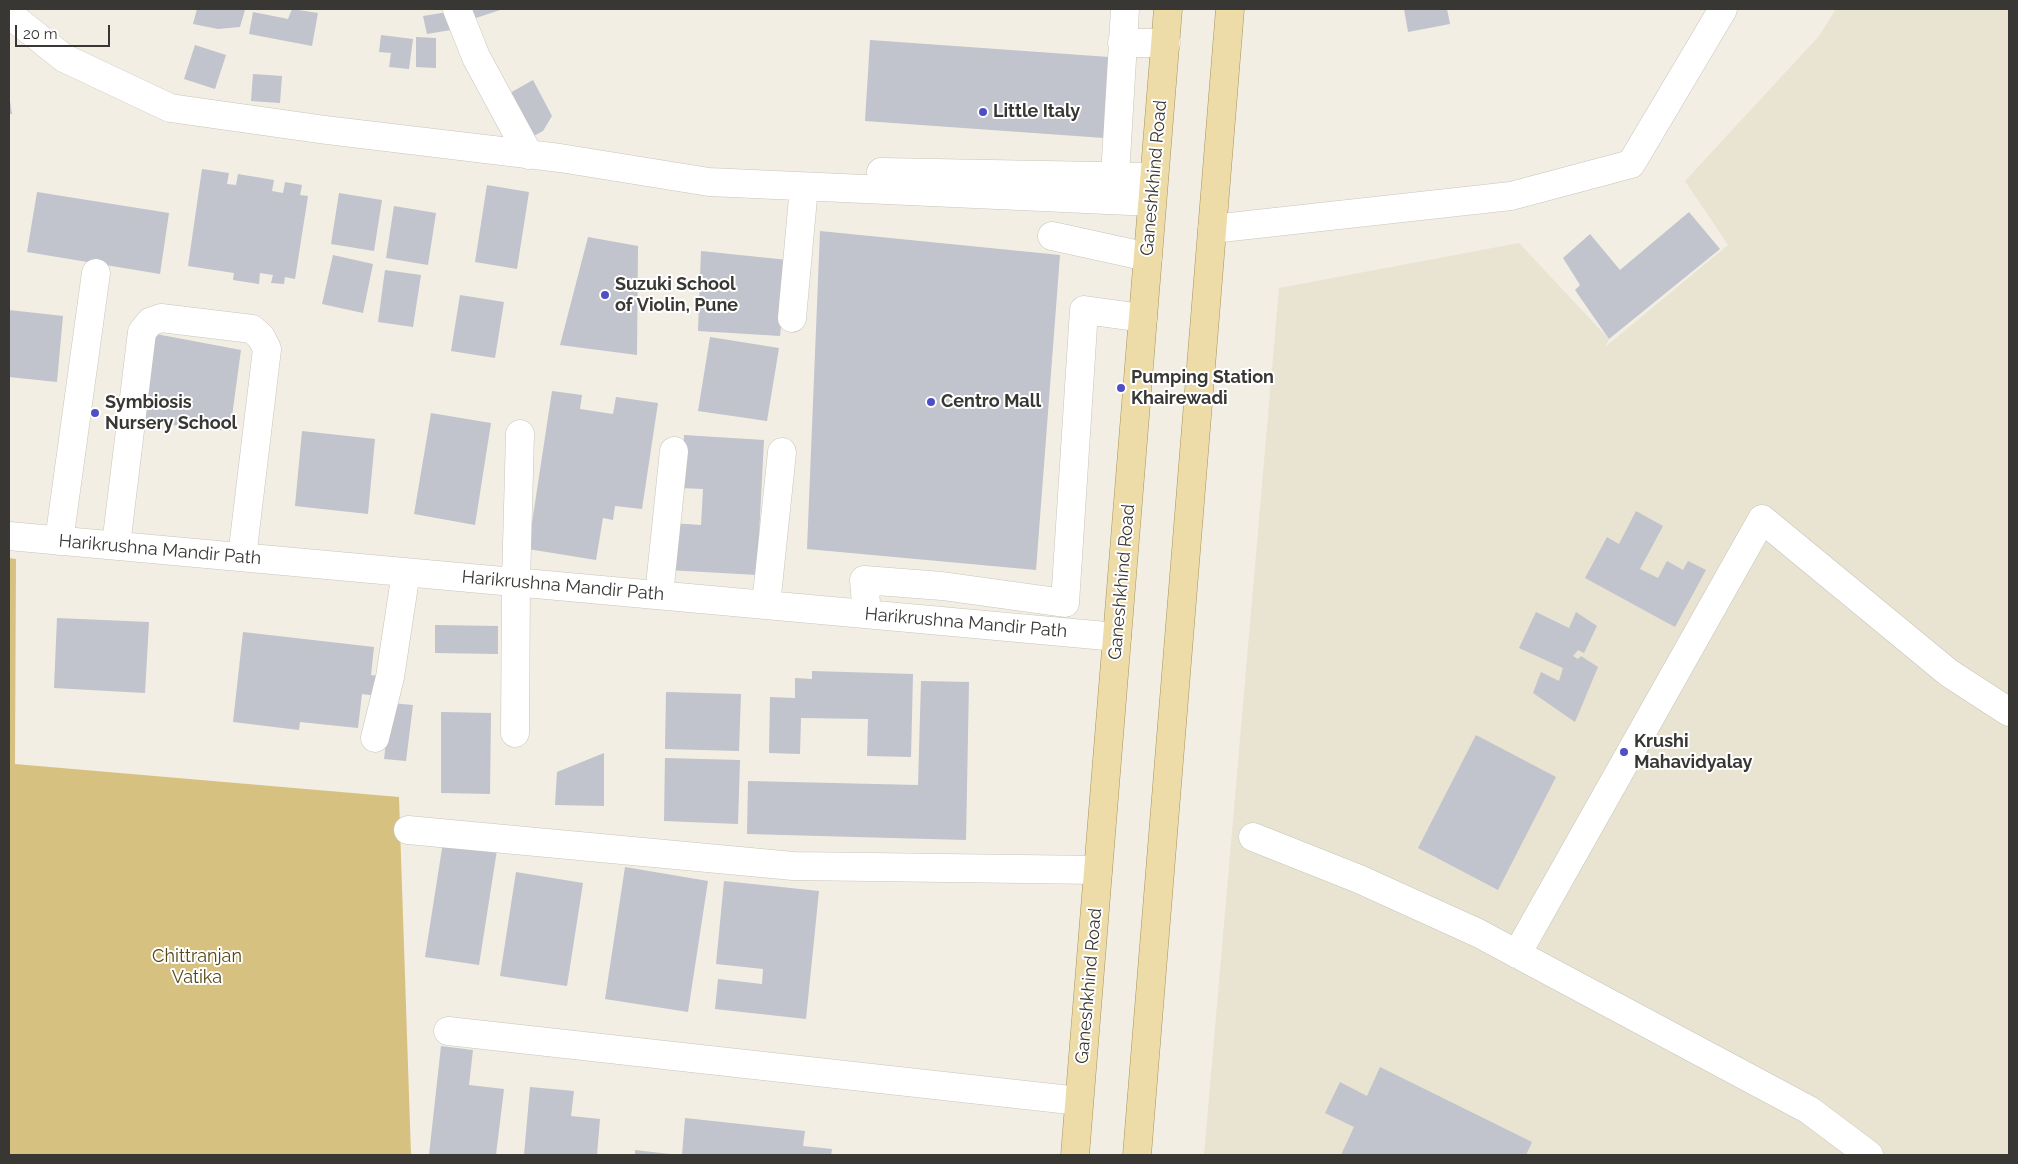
<!DOCTYPE html>
<html>
<head>
<meta charset="utf-8">
<style>
  body { margin:0 }
  #map { position:relative; width:2018px; height:1164px; overflow:hidden; background:#f2eee4; font-family:Raleway,sans-serif }
  canvas { display:block }
  .frame { position:absolute; inset:0; border:10px solid #383733; pointer-events:none }
  .scale { position:absolute; left:15px; top:25px; width:95px; height:22px; box-sizing:border-box; border:2px solid #383733; border-top:0; padding-left:6px; font-size:15px; line-height:18px; white-space:nowrap; color:#383733; -webkit-text-stroke:4px #fff; paint-order:stroke }
</style>
</head>
<body>
<div id="map">
<canvas width="2018" height="1164"></canvas>
<div class="frame"></div>
<div class="scale">20 m</div>
</div>
<script>
const g = document.querySelector('canvas').getContext('2d');
g.lineJoin = 'round';
function fillPath(path, color) {
  g.fillStyle = color;
  g.fill(path, 'evenodd');
}
function shape(rows) {
  const path = new Path2D();
  for (const r of rows) {
    path.moveTo(r[0], r[1]);
    for (let i = 2; i < r.length; i += 2) path.lineTo(r[i], r[i + 1]);
  }
  return path;
}
function strokePath(path, color, width, dash) {
  g.strokeStyle = color;
  g.lineWidth = width;
  g.lineCap = dash ? 'butt' : 'round';
  g.setLineDash(dash || []);
  g.stroke(path);
}
function label(font, color, halo, rows, align = 'center') {
  g.font = font + ' Raleway,sans-serif';
  g.lineWidth = 4;
  g.setLineDash([]);
  g.textBaseline = 'middle';
  g.strokeStyle = halo;
  g.fillStyle = color;
  for (const [text, x, y, turn = 0] of rows) {
    g.save();
    g.translate(x, y);
    g.rotate((+turn || 0) * Math.PI / 180);
    g.textAlign = isNaN(turn) ? turn : align;
    if (halo) g.strokeText(text, 0, 0);
    g.fillText(text, 0, 0);
    g.restore();
  }
}
fillPath(shape([
  [1836,9,2009,9,2009,1155,1204,1155,1279,288,1519,243,1609,339,1605,347,1728,245,1685,181,1819,36]
]), '#e9e3d2');
fillPath(shape([
  [9,558,16,559,15,764,399,797,411,1155,9,1155]
]), '#d7c181');
fillPath(shape([
  [197,9,240,9,245,10,240,27,218,29,193,24],
  [292,9,318,13,312,46,249,34,253,12,288,19],
  [468,9,503,9,473,19],
  [1404,9,1447,9,1450,24,1408,32],
  [454,11,457,29,427,34,423,16],
  [381,35,413,39,409,69,389,67,391,53,379,52],
  [416,37,436,38,436,68,416,67],
  [870,40,1109,57,1104,138,865,121],
  [195,45,226,55,215,89,184,79],
  [253,74,282,76,280,103,251,101],
  [533,80,552,116,543,131,528,139,520,122,523,114,510,93],
  [9,101,10,101,12,114,9,114],
  [202,169,229,173,227,184,236,185,238,174,274,180,272,191,283,193,285,182,302,185,300,195,308,196,295,279,285,277,284,284,271,283,273,275,260,273,259,284,233,280,234,273,188,266],
  [487,185,529,192,517,269,475,262],
  [37,192,169,213,160,274,27,252],
  [339,193,382,200,374,251,331,244],
  [394,206,436,213,428,265,386,258],
  [1689,212,1720,249,1609,339,1575,290,1580,285,1563,258,1590,234,1620,270],
  [820,231,1060,255,1036,570,807,549],
  [588,237,638,246,637,355,560,345],
  [701,251,788,260,780,336,698,331],
  [333,255,373,264,363,313,322,304],
  [385,270,421,275,413,327,378,322],
  [460,295,504,302,495,358,451,351],
  [9,310,63,316,57,382,9,377],
  [156,334,241,350,230,431,143,422],
  [710,337,779,348,767,421,698,411],
  [552,391,582,395,580,409,613,414,616,397,658,403,642,509,615,506,613,520,603,518,596,560,528,549],
  [431,413,491,423,475,525,414,514],
  [302,431,375,439,368,514,295,506],
  [684,435,764,440,757,575,668,570,671,523,701,525,703,489,681,488],
  [1636,511,1663,526,1640,569,1658,578,1667,561,1683,570,1688,561,1706,570,1675,627,1585,578,1607,537,1619,544],
  [1536,612,1569,628,1576,612,1597,626,1584,653,1578,650,1573,656,1578,659,1581,656,1598,667,1575,722,1533,693,1541,672,1559,681,1563,668,1519,648],
  [57,618,149,622,145,693,54,688],
  [435,625,498,626,498,654,435,653],
  [243,632,374,647,371,675,379,676,377,696,362,694,358,728,300,722,299,730,233,722],
  [812,671,913,674,911,757,867,756,868,719,801,718,800,754,769,753,770,697,795,698,795,678,812,679],
  [921,681,969,682,966,840,747,834,748,781,918,785],
  [666,692,741,694,739,751,665,749],
  [391,703,413,705,406,761,384,759],
  [441,712,491,713,490,794,441,793],
  [1476,735,1556,777,1498,890,1418,848],
  [604,753,604,806,555,805,557,772],
  [665,758,740,760,738,824,664,821],
  [443,842,497,850,479,965,425,957],
  [625,867,708,881,688,1012,605,999],
  [516,872,583,883,567,986,500,976],
  [724,881,819,891,806,1019,715,1009,718,979,762,984,763,969,716,964],
  [441,1046,473,1050,469,1085,504,1089,496,1155,429,1155],
  [1380,1067,1532,1142,1526,1155,1341,1155,1354,1127,1325,1113,1340,1082,1367,1096],
  [530,1087,574,1091,571,1116,600,1119,597,1155,524,1155],
  [685,1118,805,1131,803,1146,832,1149,831,1155,682,1155],
  [635,1150,670,1154,670,1155,635,1155]
]), '#c1c3cd');
const minor = shape([
  [457,9,476,57,529,155],
  [9,14,64,58,170,108,326,130,560,158,709,182,1152,202],
  [1122,43,1166,43],
  [881,172,1154,177],
  [1115,176,1125,9],
  [1212,229,1511,196,1631,164,1723,9],
  [1052,236,1148,257],
  [792,318,804,187],
  [9,536,1117,637],
  [59,541,96,273],
  [116,545,142,332,150,322,161,318,252,329,261,337,267,349,242,557],
  [659,595,674,451],
  [766,605,782,452],
  [867,614,864,580,942,586,1065,603,1084,310,1143,318],
  [515,733,516,582,520,434],
  [375,738,390,677,406,572],
  [408,830,793,866,1098,870],
  [1253,837,1359,879,1478,933,1809,1110,1869,1155],
  [1517,954,1762,519,1949,673,2009,712],
  [448,1031,1079,1101]
]);
const major = shape([
  [1075,1155,1168,9],
  [1137,1155,1230,9]
]);
strokePath(minor, '#c8c4ba', 29);
strokePath(major, '#a69359', 29);
strokePath(minor, '#fff', 28);
strokePath(major, '#eedca8', 28);
for (const [x, y, r, color] of [
  [983,112,5,"#4f4ec4"],
  [605,295,5,"#4f4ec4"],
  [1121,388,5,"#4f4ec4"],
  [931,402,5,"#4f4ec4"],
  [95,413,5,"#4f4ec4"],
  [1624,752,5,"#4f4ec4"]
]) {
  const dot = new Path2D();
  dot.arc(x, y, r, 0, 2 * Math.PI);
  g.fillStyle = color;
  g.fill(dot);
  strokePath(dot, '#fff', 2);
}
label('bold 18px', '#383733', '#fff', [
  ["Little Italy",993,112],
  ["Suzuki School",615,285],
  ["of Violin, Pune",615,306],
  ["Pumping Station",1131,378],
  ["Khairewadi",1131,399],
  ["Centro Mall",941,402],
  ["Symbiosis",105,403],
  ["Nursery School",105,424],
  ["Krushi",1634,742],
  ["Mahavidyalay",1634,763]
], 'left');
label('18px', '#383733', '#fff', [
  ["Ganeshkhind Road",1154,178,-85],
  ["Harikrushna Mandir Path",160,550,5],
  ["Ganeshkhind Road",1122,582,-85],
  ["Harikrushna Mandir Path",563,586,5],
  ["Harikrushna Mandir Path",966,623,5],
  ["Ganeshkhind Road",1089,986,-85]
]);
label('18px', '#564613', '#fff', [
  ["Chittranjan",197,957],
  ["Vatika",197,978]
]);
</script>
</body>
</html>
